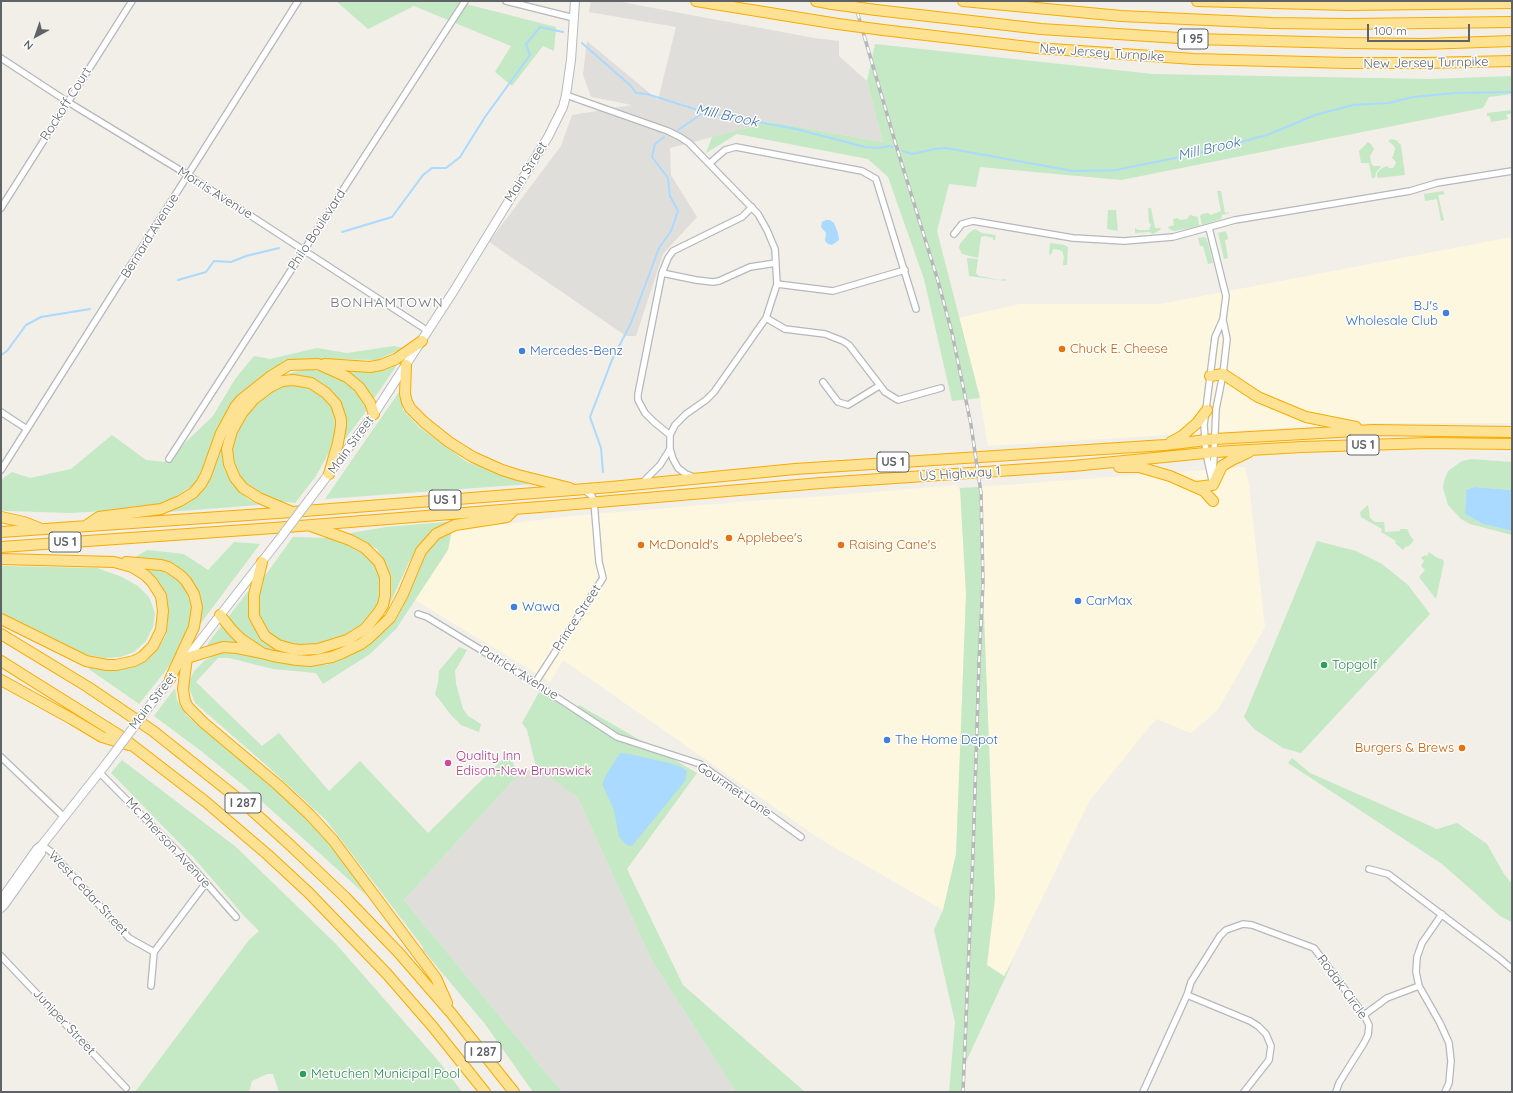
<!DOCTYPE html>
<html>
<head>
<meta charset="utf-8">
<style>
  body { margin:0 }
  #map { position:relative; width:1513px; height:1093px; overflow:hidden; background:#f1efe8; font-family:Quicksand,sans-serif }
  canvas { display:block }
  .frame { position:absolute; inset:0; border:2px solid #5f6368; pointer-events:none }
  .north { position:absolute; left:16px; top:16px; width:40px; height:40px; -webkit-text-stroke:3px #fff; paint-order:stroke; rotate:220deg; font-size:11px; font-weight:700; line-height:16px; text-align:center; color:#5f6368 }
  .north::after { content:''; display:block; margin:auto; width:14px; height:18px; background:#5f6368; clip-path:polygon(50% 0,100% 100%,50% 72%,0 100%) }
  .scale { position:absolute; left:1367px; top:24px; width:103px; height:18px; box-sizing:border-box; border:2px solid #5f6368; border-top:0; padding-left:5px; font-size:12px; line-height:14px; white-space:nowrap; color:#5f6368; -webkit-text-stroke:3px #fff; paint-order:stroke }
</style>
</head>
<body>
<div id="map">
<canvas width="1513" height="1093"></canvas>
<div class="frame"></div>
<div class="north">N</div>
<div class="scale">100 m</div>
</div>
<script>
const g = document.querySelector('canvas').getContext('2d');
g.lineJoin = 'round';
function fillPath(path, color) {
  g.fillStyle = color;
  g.fill(path, 'evenodd');
}
function shape(rows) {
  const path = new Path2D();
  for (const r of rows) {
    path.moveTo(r[0], r[1]);
    for (let i = 2; i < r.length; i += 2) path.lineTo(r[i], r[i + 1]);
  }
  return path;
}
function strokePath(path, color, width, dash) {
  g.strokeStyle = color;
  g.lineWidth = width;
  g.lineCap = dash ? 'butt' : 'round';
  g.setLineDash(dash || []);
  g.stroke(path);
}
function label(font, color, halo, rows, align = 'center') {
  g.font = font + ' Quicksand,sans-serif';
  g.lineWidth = 3;
  g.setLineDash([]);
  g.textBaseline = 'middle';
  g.strokeStyle = halo;
  g.fillStyle = color;
  for (const [text, x, y, turn = 0] of rows) {
    g.save();
    g.translate(x, y);
    g.rotate((+turn || 0) * Math.PI / 180);
    g.textAlign = isNaN(turn) ? turn : align;
    if (halo) g.strokeText(text, 0, 0);
    g.fillText(text, 0, 0);
    g.restore();
  }
}
fillPath(shape([
  [1512,237,1512,423,1362,423,988,446,980,398,959,318,1020,304,1160,304],
  [1245,467,1249,485,1265,627,1217,711,1191,733,1156,719,1090,800,1004,976,987,965,995,898,979,487],
  [956,485,960,491,966,594,956,854,943,910,820,839,563,660,550,682,415,600,448,550,452,530,573,516,763,500,815,497]
]), '#fef7e0');
fillPath(shape([
  [591,1,616,1,814,38,839,41,839,56,867,81,883,142,771,122,670,148,671,175,697,217,663,254,636,336,626,336,489,242,561,146,572,115,632,105,591,97,583,75,587,41,658,100,676,27,589,12],
  [536,767,578,798,651,959,736,1092,562,1092,404,900,517,776]
]), '#e0deda');
fillPath(shape([
  [336,1,454,1,556,27,554,51,543,46,512,86,495,72,511,46,414,6,368,29],
  [875,44,1153,74,1430,79,1512,76,1512,94,1489,97,1483,108,1121,180,980,167,976,187,949,184,937,231,980,398,952,401,924,279,888,177,868,159,737,134,706,153,712,137,771,122,883,142,867,81],
  [1512,110,1512,113,1506,115,1508,119,1491,122,1490,116,1487,116,1487,113],
  [1391,139,1396,140,1401,145,1405,175,1378,178,1377,177,1377,173,1382,168,1387,166,1389,168,1393,168,1395,165,1396,162,1392,158,1394,154,1395,148,1393,145,1388,141],
  [1368,142,1371,144,1374,149,1370,156,1371,163,1373,166,1380,166,1381,167,1376,172,1375,178,1372,178,1369,163,1361,163,1359,151],
  [1217,191,1221,191,1225,213,1229,212,1229,213,1222,215,1221,219,1202,225,1200,216,1202,214,1208,213,1211,215,1221,211],
  [1443,191,1445,194,1438,195,1444,220,1441,221,1437,199,1425,201,1424,194],
  [1148,208,1151,208,1155,228,1161,228,1160,230,1153,234,1149,232,1135,233,1135,228,1138,230,1149,230,1151,224,1149,223],
  [1108,210,1116,210,1118,231,1107,229],
  [1190,215,1198,217,1199,226,1180,230,1174,231,1169,229,1168,227,1174,225,1173,219,1177,218,1180,220,1187,219],
  [975,229,982,233,996,235,995,240,993,240,993,238,985,236,981,237,978,258,962,254,959,248,960,244,969,233],
  [1226,231,1228,239,1225,240,1228,258,1224,259,1218,233],
  [1205,237,1207,240,1213,263,1208,264,1203,246,1200,246,1198,238],
  [1050,243,1064,245,1068,247,1067,265,1063,265,1064,255,1063,256,1063,252,1060,250,1053,249,1051,255,1049,254],
  [967,258,978,259,976,273,979,276,1000,280,1005,279,1006,281,969,276],
  [394,346,403,348,377,360,323,359,288,360,254,382,229,406,196,483,174,498,152,508,71,513,7,511,1,510,1,480,12,472,30,478,71,469,112,435,146,460,165,462,213,416,235,379,254,356,270,359,317,348,347,353],
  [397,365,373,400,360,380,336,368,369,371],
  [308,369,338,375,360,395,367,410,343,442,345,415,333,391,305,376,286,374],
  [287,385,299,385,310,388,320,394,328,401,338,422,332,447,316,476,295,503,279,501,266,497,251,489,241,479,235,468,232,454,233,439,239,424,259,399,273,390],
  [399,392,403,410,419,427,467,462,530,484,325,499],
  [223,442,228,476,246,498,259,505,167,512,188,501],
  [1472,459,1512,462,1512,490,1474,487,1466,490,1465,514,1483,524,1512,531,1512,535,1470,524,1461,519,1448,505,1443,488,1444,481,1448,471,1462,461],
  [979,487,995,898,987,965,1004,976,1013,961,964,1066,964,1092,949,1092,955,1022,934,930,943,910,956,854,966,594,960,488],
  [1368,505,1370,518,1375,522,1384,522,1385,532,1400,531,1400,529,1407,529,1411,537,1414,540,1408,547,1406,546,1403,550,1395,543,1396,541,1381,532,1382,529,1361,517,1360,512],
  [457,521,421,545,409,562,386,612,390,576,377,549,360,539,351,535,351,533,386,527],
  [452,530,448,550,396,629,370,654,323,684,316,673,273,669,229,658,218,658,196,682,262,746,279,733,329,791,360,761,428,833,510,752,517,776,404,900,562,1092,533,1092,485,1024,423,950,423,947,326,820,265,764,195,703,188,685,194,671,204,661,217,654,230,652,293,663,326,665,350,656,377,638,398,616,427,550,442,536],
  [293,537,331,538,360,549,375,565,380,579,381,593,376,608,366,622,358,628,339,639,312,646,288,644,272,636,266,630,258,612,258,590,264,577],
  [1317,541,1356,551,1382,564,1408,585,1430,614,1301,753,1283,748,1254,729,1244,717],
  [234,542,260,544,195,631,200,614,200,596,193,581,183,570,170,563,160,560,134,558,147,550,184,554,208,570],
  [1429,552,1436,557,1443,560,1444,562,1436,599,1419,577,1425,570,1421,566,1424,561,1421,558,1425,555,1427,556],
  [1,566,97,568,122,577,138,586,149,597,155,613,153,627,146,641,134,652,120,657,104,658,79,653,1,615],
  [146,569,159,570,177,578,185,589,191,603,192,614,185,637,175,659,139,704,89,669,89,666,105,669,130,668,148,660,158,649,166,635,168,621,165,595,154,577],
  [253,585,250,598,276,649,291,655,276,653,252,643,228,619,229,616],
  [222,625,245,646,207,646,209,642],
  [459,647,467,650,455,671,456,684,463,709,468,716,481,724,479,732,461,725,451,715,435,694,438,683,439,671],
  [175,688,177,700,187,716,286,798,316,828,345,862,366,895,248,789,201,751,154,716],
  [539,692,575,712,579,705,697,773,627,869,683,985,805,1092,736,1092,651,959,578,798,536,767,527,730,522,723],
  [1292,758,1310,773,1437,829,1457,823,1487,844,1504,874,1512,884,1512,922,1500,916,1475,893,1442,864,1288,763],
  [122,760,236,847,336,944,441,1064,462,1092,279,1092,273,1074,267,1074,252,1081,249,1092,135,1092,249,940,259,931,244,916,194,858,111,773]
]), '#c5e8c5');
fillPath(shape([
  [826,220,830,220,834,223,838,233,839,240,832,245,828,244,825,241,826,233,821,227,822,222],
  [1474,487,1512,490,1512,531,1483,524,1465,514,1466,490],
  [620,753,629,754,669,763,681,767,687,771,685,781,632,846,627,845,619,837,614,810,602,784,605,777]
]), '#aadaff');
strokePath(shape([
  [582,43,631,86,636,93,647,94,704,112,796,129,865,147,880,148,889,146,893,147],
  [678,130,703,113],
  [903,151,912,154,935,149,946,148,1073,171,1116,170,1195,154,1267,135,1315,115,1353,105,1389,103,1413,97,1456,93,1512,92],
  [342,232,392,217,423,175,432,168,446,168,460,157,485,117,530,55,526,44,540,27,563,32],
  [178,280,206,272,214,261,231,262,246,256,279,248],
  [1,355,7,351,26,325,41,317,90,309],
  [603,472,601,448,590,417,612,360,631,323,659,248,671,231,678,211,670,196,668,178,652,157,655,144,664,137]
]), '#aadaff', 2);
const street = shape([
  [506,1,574,18],
  [1,58,68,102,188,175,428,331],
  [566,95,668,131,680,137,689,143,758,214,767,230,775,249,777,284,766,318,714,392,706,400,686,414,675,425,670,435,670,449],
  [710,163,725,150,736,147,862,171,876,179,916,309],
  [1,208,132,1],
  [1209,228,1226,296,1223,319,1215,337,1204,425,1206,453,1213,485],
  [954,234,962,224,973,221,1073,238,1124,241,1173,237,1235,220,1410,191,1437,183,1512,171],
  [662,273,696,280,713,282,719,281,750,267,776,263],
  [777,284,833,291,905,270],
  [766,318,785,329,825,334,843,341,849,345,885,392,898,400,941,388],
  [823,382,838,402,848,405,879,386],
  [1,412,27,429],
  [670,435,654,422,645,413,638,400,638,394,662,273,668,258,673,251,742,217,752,207],
  [169,459,465,1],
  [1,470,298,1],
  [1213,478,1216,409,1223,374,1227,339,1223,320],
  [642,483,660,465,670,449,673,459,678,468,686,474,694,477],
  [418,614,427,617,535,683,617,737,700,764,801,837],
  [535,683,603,578,599,562,594,502,592,496,583,489],
  [1,757,64,817],
  [99,772,186,860,236,917],
  [42,845,50,851,129,938,154,952],
  [1369,869,1388,874,1499,958,1512,969],
  [1442,914,1422,943,1417,957,1416,972,1419,986,1440,1023,1449,1043,1451,1061,1449,1083,1445,1092],
  [1,956,126,1088],
  [151,986,154,952,206,883],
  [1187,995,1250,1021,1258,1026,1266,1034,1271,1046,1269,1060,1244,1092],
  [1364,1015,1387,998,1419,986],
  [1143,1092,1187,995,1191,982,1220,936,1226,930,1243,924,1252,925,1314,948,1364,1015,1369,1025,1368,1035,1364,1043,1339,1083,1336,1092]
]);
const secondary = shape([
  [309,500,374,414,453,292,548,137,563,107,566,95,571,60,575,1],
  [186,659,278,541],
  [154,700,173,676],
  [1,900,37,849,42,845,106,764],
  [1,908,4,905,41,853,42,845]
]);
const highway = shape([
  [696,1,838,24],
  [816,1,832,4],
  [963,1,1121,16,1272,23,1348,24,1512,22],
  [1197,1,1348,5,1512,3],
  [876,10,1041,29,1194,39,1347,43,1423,44,1512,41],
  [883,30,1037,48,1194,59,1347,63,1424,63,1512,61],
  [325,364,370,367,381,365,396,359,422,341],
  [406,365,405,394,407,402,410,408,424,422,449,442,473,457,502,470,518,475,570,488],
  [1210,376,1223,374,1258,397,1306,417,1356,427],
  [1171,442,1182,436,1197,423,1207,410],
  [1119,467,1139,467,1170,476,1204,491,1213,501],
  [1196,487,1213,485,1222,466,1232,460,1249,452],
  [290,511,259,498,243,488,235,478,229,464,227,449,232,431,242,413,254,399,270,387,282,381,293,380,311,383,326,393,336,404,341,419,341,426,338,443,329,474],
  [1,517,24,522,39,528],
  [87,525,99,517,161,509,180,501,193,493,201,484,206,475,221,433,235,407,241,400,271,376,289,365,318,364,347,377,359,387,364,394,370,403,374,414],
  [1,532,292,512,611,487,795,469,1165,445,1215,439,1373,430,1512,432],
  [1,547,274,528,552,506,821,483,1073,466,1215,452,1302,447,1428,443,1512,444],
  [1,559,114,562,132,567,145,575,152,582,161,596,163,611,161,630,153,646,142,657,134,661,116,665,107,665,86,661,1,619],
  [126,562,161,565,168,567,180,575,186,581,194,594,197,607,194,627,170,679],
  [262,562,254,595,254,616,261,629,265,636,278,645,292,649,300,650,318,649,347,640,365,629,378,613,383,605,385,596,385,577,379,562,365,548,350,540,311,526],
  [220,615,232,630,241,639,262,653,273,656,297,660,310,661,332,657,342,653,361,644,369,638,390,618,403,594,421,551,436,534,455,525,507,517,515,509],
  [1,634,88,687,153,731,246,805,289,844,345,897,399,953,451,1013,514,1092],
  [262,653,237,648,223,647,187,658,183,689,185,701,188,707,204,723,278,785,309,814,333,840,436,978,447,1003],
  [1,661,119,735,206,802,268,855,309,893,387,974,433,1027,485,1092],
  [1,680,72,719,102,737,129,745]
]);
strokePath(street, '#b5b8bc', 8);
strokePath(secondary, '#b6babf', 10);
strokePath(highway, '#f9ab00', 12);
strokePath(street, '#fff', 5.5);
strokePath(secondary, '#fff', 8);
strokePath(highway, '#fde293', 10);
const rail = shape([
  [854,1,896,145,938,281,952,333,971,425,981,493,983,582,979,663,973,854,963,1092]
]);
strokePath(rail, '#b6b7b8', 3.5);
strokePath(rail, '#fff', 2, [6]);
const secondaryBridge = shape([
  [278,541,309,500],
  [106,764,154,700]
]);
const highwayBridge = shape([
  [832,4,876,10],
  [838,24,883,30]
]);
strokePath(secondaryBridge, '#b6babf', 10, []);
strokePath(highwayBridge, '#f9ab00', 12, []);
strokePath(secondaryBridge, '#fff', 8);
strokePath(highwayBridge, '#fde293', 10);
for (const [x, y, r, color] of [
  [1446,313,4,"#3f7fe0"],
  [1062,349,4,"#e8710a"],
  [522,351,4,"#3f7fe0"],
  [729,538,4,"#e8710a"],
  [641,545,4,"#e8710a"],
  [841,545,4,"#e8710a"],
  [1078,601,4,"#3f7fe0"],
  [514,607,4,"#3f7fe0"],
  [1324,665,4,"#2e9e5b"],
  [887,740,4,"#3f7fe0"],
  [1462,748,4,"#e8710a"],
  [448,763,4,"#d1479c"],
  [303,1074,4,"#2e9e5b"]
]) {
  const dot = new Path2D();
  dot.arc(x, y, r, 0, 2 * Math.PI);
  g.fillStyle = color;
  g.fill(dot);
  strokePath(dot, '#fff', 1.5);
}
for (const [x, y, w] of [
  [1193,39,30],
  [1363,445,32],
  [893,462,32],
  [445,500,32],
  [65,542,32],
  [243,803,36],
  [483,1052,36]
]) {
  const box = new Path2D();
  box.roundRect(x - w / 2, y - 10, w, 20, 3);
  g.fillStyle = '#fff';
  g.fill(box);
  strokePath(box, '#5f6368', 1);
}
label('bold 12px', '#5f6368', null, [
  ["I 95",1193,39],
  ["US 1",1363,445],
  ["US 1",893,462],
  ["US 1",445,500],
  ["US 1",65,542],
  ["I 287",243,803],
  ["I 287",483,1052]
]);
label('13px', '#5f6368', '#fff', [
  ["New Jersey Turnpike",1102,53,4],
  ["New Jersey Turnpike",1426,63,-1],
  ["Rockoff Court",66,104,-58],
  ["Main Street",526,172,-58],
  ["Morris Avenue",215,193,32],
  ["Philo Boulevard",317,230,-57],
  ["Bernard Avenue",150,236,-58],
  ["Main Street",351,445,-54],
  ["US Highway 1",960,474,-4],
  ["Prince Street",577,618,-57],
  ["Patrick Avenue",519,673,32],
  ["Main Street",153,701,-52],
  ["Gourmet Lane",734,790,34],
  ["Mc Pherson Avenue",168,843,47],
  ["West Cedar Street",88,893,47],
  ["Rodak Circle",1342,987,54],
  ["Juniper Street",64,1022,47]
]);
label('13px', '#366cbe', '#fff', [
  ["BJ's",1438,306,"right"],
  ["Wholesale Club",1438,321,"right"],
  ["Mercedes-Benz",530,351],
  ["CarMax",1086,601],
  ["Wawa",522,607],
  ["The Home Depot",895,740]
], 'left');
label('13px', '#c56008', '#fff', [
  ["Chuck E. Cheese",1070,349],
  ["Applebee's",737,538],
  ["McDonald's",649,545],
  ["Raising Cane's",849,545],
  ["Burgers & Brews",1454,748,"right"]
], 'left');
label('13px', '#27864d', '#fff', [
  ["Topgolf",1332,665],
  ["Metuchen Municipal Pool",311,1074]
], 'left');
label('13px', '#b23c85', '#fff', [
  ["Quality Inn",456,756],
  ["Edison-New Brunswick",456,771]
], 'left');
label('italic 14px', '#4174aa', '#fff', [
  ["Mill Brook",727,116,12],
  ["Mill Brook",1209,149,-13]
]);
g.letterSpacing = '1px';
label('14px', '#70757a', '#fff', [
  ["BONHAMTOWN",387,303]
]);
g.letterSpacing = '0px';
</script>
</body>
</html>
